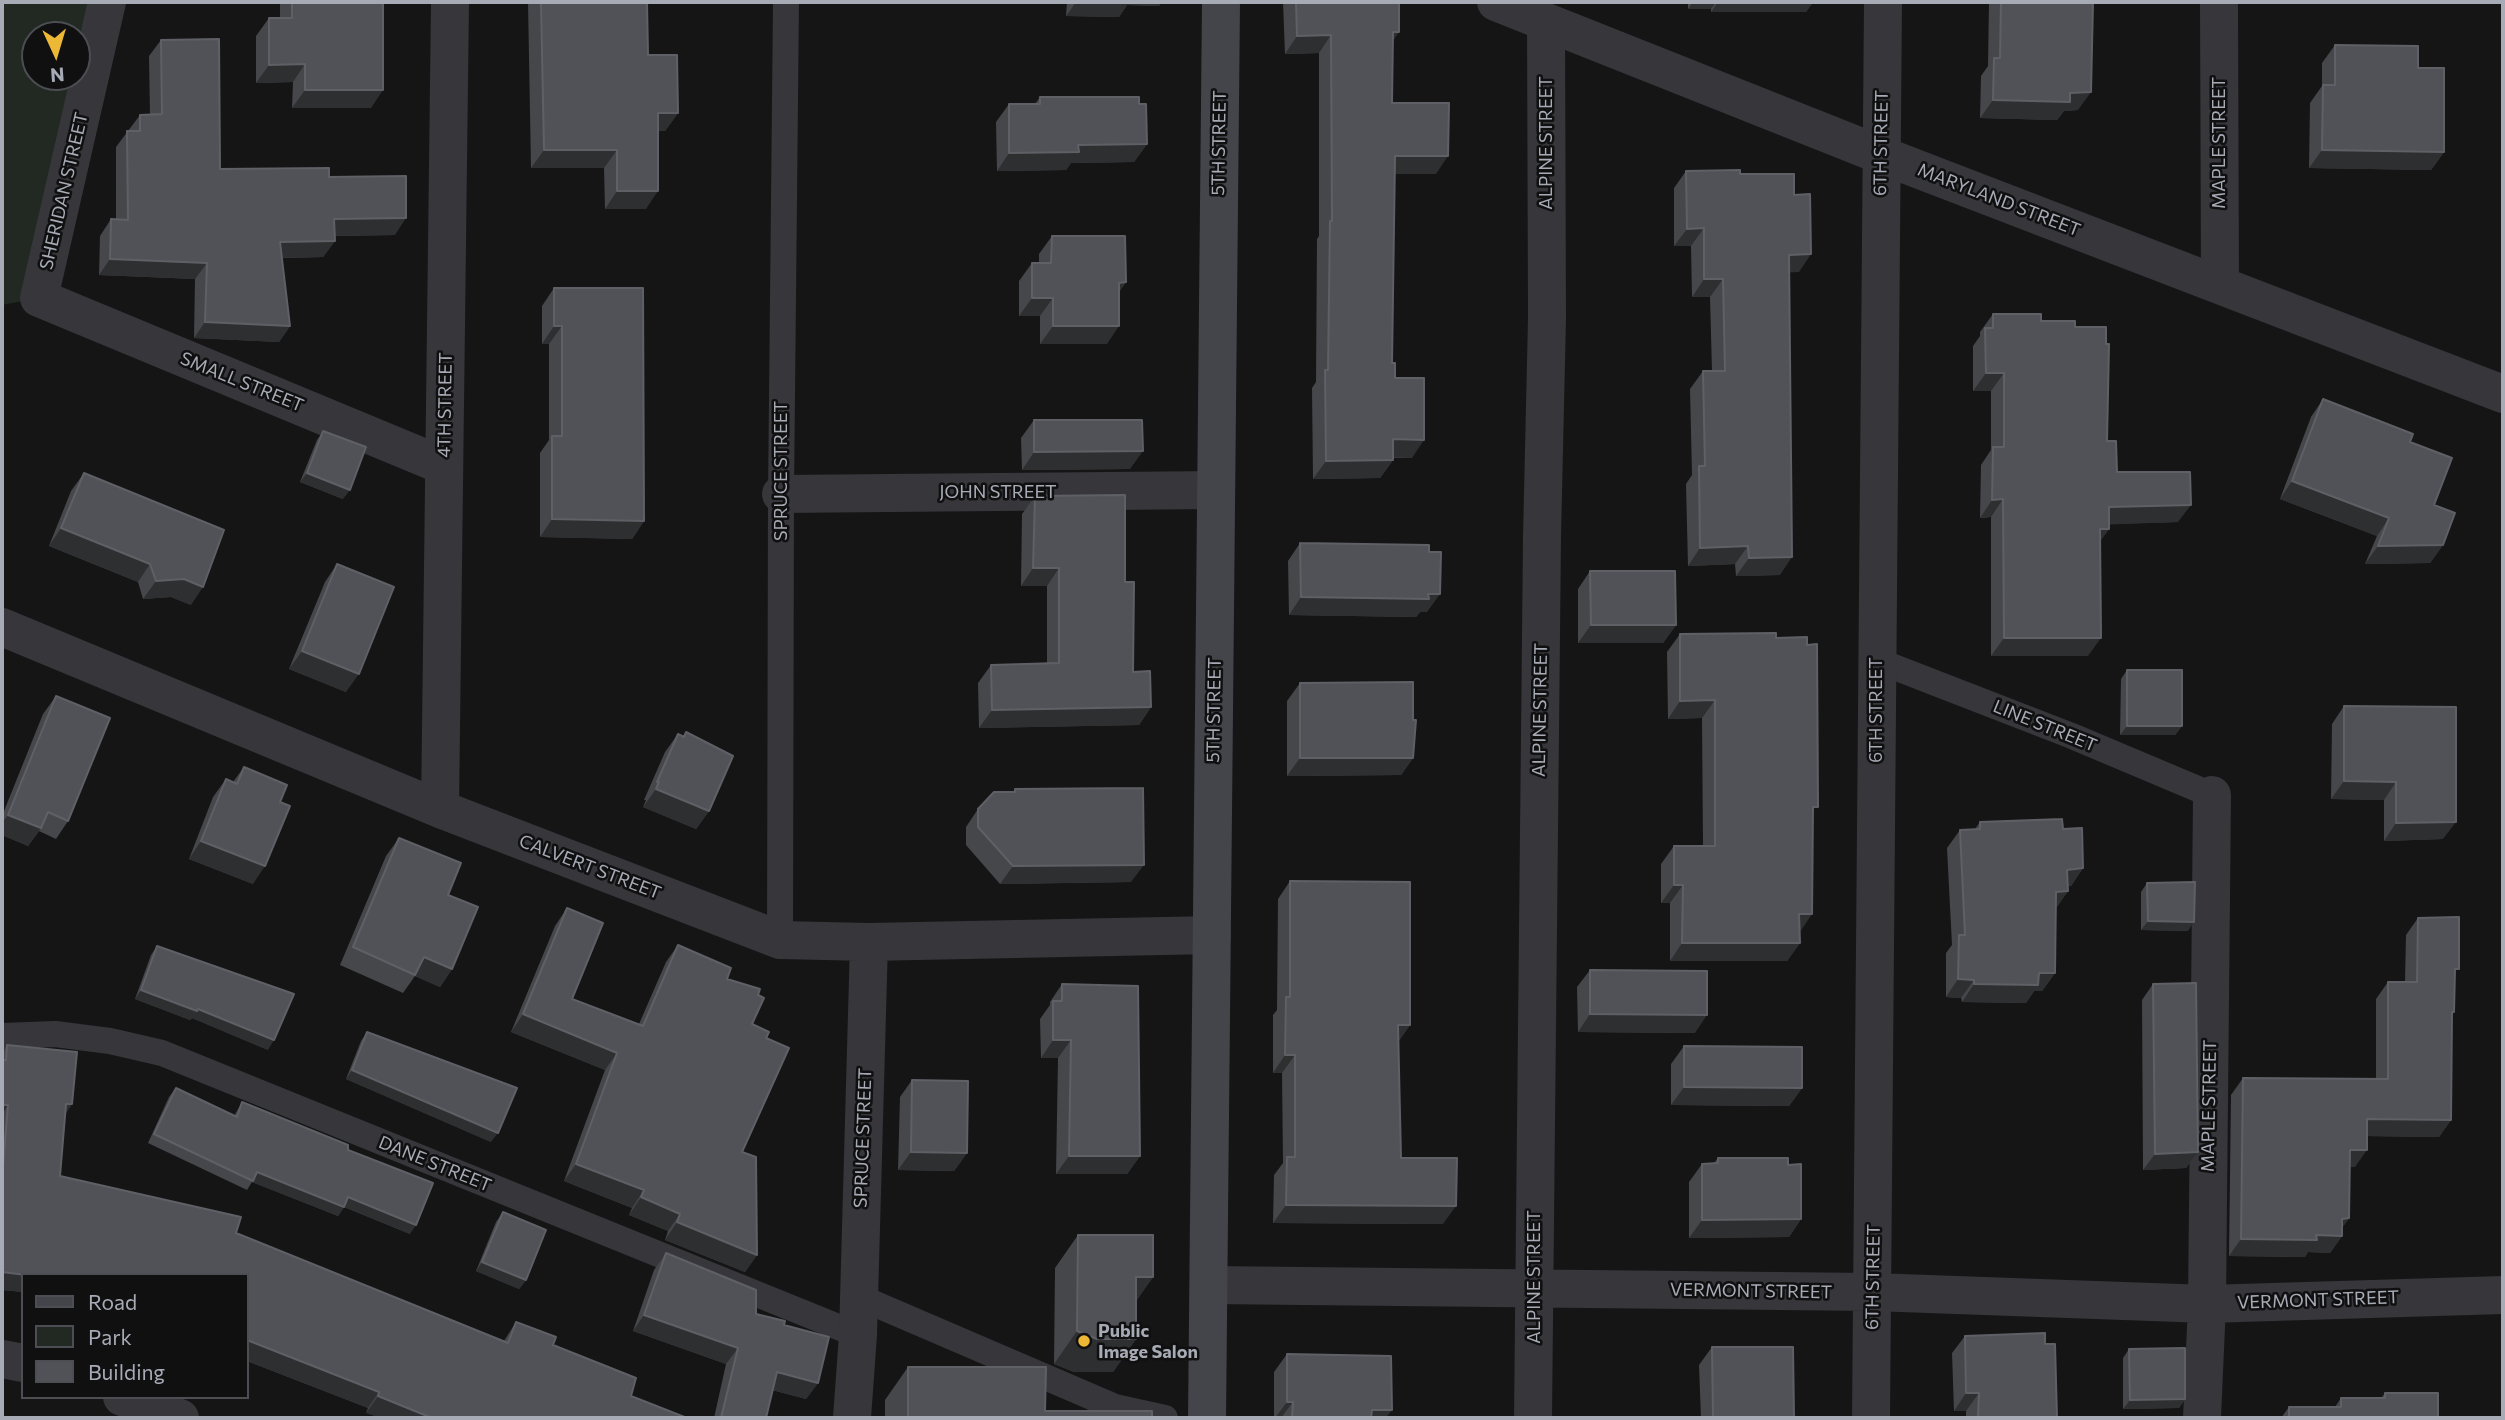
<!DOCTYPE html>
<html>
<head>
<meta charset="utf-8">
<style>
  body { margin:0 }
  #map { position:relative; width:2505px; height:1420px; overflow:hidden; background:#151516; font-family:Commissioner,sans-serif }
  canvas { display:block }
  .frame { position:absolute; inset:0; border:4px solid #a7abb6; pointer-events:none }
  .legend { position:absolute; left:21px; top:1273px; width:228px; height:126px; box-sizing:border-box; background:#101011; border:2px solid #4c4e53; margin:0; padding:9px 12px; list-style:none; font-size:21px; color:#a7abb6 }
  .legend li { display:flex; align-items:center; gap:14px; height:35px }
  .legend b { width:35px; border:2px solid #4c4e53 }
  .north { position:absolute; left:21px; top:21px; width:70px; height:70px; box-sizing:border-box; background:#101011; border:2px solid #4c4e53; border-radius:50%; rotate:176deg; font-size:19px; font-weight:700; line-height:28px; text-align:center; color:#a7abb6 }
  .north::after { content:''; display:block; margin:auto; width:24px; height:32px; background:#edb836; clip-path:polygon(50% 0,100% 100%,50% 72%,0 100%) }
</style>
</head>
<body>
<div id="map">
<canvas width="2505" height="1420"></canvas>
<div class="frame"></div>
<ul class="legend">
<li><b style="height:9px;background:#44454b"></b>Road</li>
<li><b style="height:19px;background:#212922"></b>Park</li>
<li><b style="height:19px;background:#515257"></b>Building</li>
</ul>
<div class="north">N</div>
</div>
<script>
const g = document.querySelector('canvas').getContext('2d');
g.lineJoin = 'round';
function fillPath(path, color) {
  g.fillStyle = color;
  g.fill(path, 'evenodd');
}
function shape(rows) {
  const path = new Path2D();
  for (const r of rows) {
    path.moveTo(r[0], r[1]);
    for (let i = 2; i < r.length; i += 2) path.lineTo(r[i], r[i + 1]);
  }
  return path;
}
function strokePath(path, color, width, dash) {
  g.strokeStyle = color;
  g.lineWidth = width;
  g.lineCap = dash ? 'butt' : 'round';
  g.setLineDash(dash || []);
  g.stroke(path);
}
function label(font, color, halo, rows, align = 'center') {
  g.font = font + ' Commissioner,sans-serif';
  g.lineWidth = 5;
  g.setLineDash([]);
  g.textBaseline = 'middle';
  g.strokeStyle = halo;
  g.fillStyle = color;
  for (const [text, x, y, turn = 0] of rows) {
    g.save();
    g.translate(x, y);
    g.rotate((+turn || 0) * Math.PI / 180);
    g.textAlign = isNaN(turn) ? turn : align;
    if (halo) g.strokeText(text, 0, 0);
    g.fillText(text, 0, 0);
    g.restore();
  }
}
fillPath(shape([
  [2,2,107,2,39,298,2,305],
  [35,35,77,35,77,77,35,77]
]), '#212922');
strokePath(shape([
  [1876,660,2072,736,2212,795],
  [780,940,781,494,786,2],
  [2,1036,55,1034,110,1041,162,1053,858,1335],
  [859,1297,1115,1407,1165,1418]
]), '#36363b', 26);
strokePath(shape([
  [107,2,39,298,444,466],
  [1496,2,1881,155,2503,394],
  [2219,2,2220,284],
  [781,494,1216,490],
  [2,627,440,809,780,940,869,942,1212,935],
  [440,809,450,2],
  [1209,1285,1873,1292,2207,1304,2503,1295],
  [2,1359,23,1363],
  [122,1397,180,1418],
  [852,1418,858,1335,869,942],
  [1533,1418,1542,537,1547,318,1546,22],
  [1871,1418,1883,2],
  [2202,1418,2207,1304,2212,795]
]), '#36363b', 38);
strokePath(shape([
  [1207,1418,1221,2]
]), '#44454b', 38);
fillPath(shape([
  [280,2,383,2,371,108,292,108,293,82,256,83,256,36,269,18,280,18],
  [528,2,647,2,648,55,678,113,665,131,658,131,646,209,605,209,604,168,531,168],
  [1067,2,1161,2,1159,6,1127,5,1119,17,1066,16],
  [1283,2,1399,2,1393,42,1392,103,1436,174,1394,174,1392,363,1412,458,1393,458,1393,460,1380,478,1313,479,1312,388,1316,382,1317,239,1319,236,1319,53,1285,54],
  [1688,2,1813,2,1806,12,1711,12,1711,9,1688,9],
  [1989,2,2093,2,2078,110,2064,111,2057,120,1980,118,1981,76,1988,66],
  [161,40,220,169,329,177,395,235,335,236,335,241,323,257,282,258,290,326,279,342,194,338,195,279,99,275,100,236,111,219,116,220,116,147,140,115,150,115,149,56],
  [2335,45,2418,68,2444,152,2431,170,2309,168,2310,103,2322,86,2322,63],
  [1040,97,1139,104,1147,144,1134,162,1071,163,1066,170,997,171,996,122,1009,104,1035,104],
  [1686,171,1740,174,1794,195,1799,272,1790,272,1780,575,1736,576,1735,564,1688,566,1686,484,1692,475,1690,389,1703,371,1712,371,1710,297,1692,297,1691,246,1674,246,1674,188],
  [1052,236,1126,282,1119,292,1107,344,1040,344,1040,316,1019,316,1019,281,1032,263,1039,263,1039,254],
  [554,288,644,521,632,539,540,537,540,453,549,440,549,344,542,344,542,306],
  [1993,314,2075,327,2117,472,2178,522,2109,524,2109,529,2100,541,2088,656,1991,656,1991,517,1980,518,1981,465,1991,450,1991,391,1973,391,1973,346,1980,336,1980,332],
  [2323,399,2410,442,2434,505,2443,545,2430,563,2365,564,2377,536,2280,499,2311,417],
  [1034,420,1130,469,1022,470,1021,438],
  [323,431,343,499,300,482,317,440],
  [84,473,191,605,171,597,143,599,138,582,49,546,71,491],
  [1035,496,1125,582,1133,672,1151,707,1139,725,979,728,978,683,991,665,1047,664,1047,586,1021,586,1022,514],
  [1300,543,1429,552,1427,612,1420,612,1416,617,1289,615,1288,561],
  [337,564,346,692,289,669,325,582],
  [1590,571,1676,625,1663,643,1578,643,1578,589],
  [1680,634,1776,638,1813,813,1800,932,1800,943,1787,961,1670,961,1670,903,1661,903,1661,864,1674,846,1703,846,1702,718,1668,719,1667,652],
  [2127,670,2182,726,2175,735,2120,735,2121,679],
  [1300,683,1413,758,1401,775,1287,776,1287,701],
  [56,696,68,821,56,839,39,831,28,846,2,835,2,816,43,714],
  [2344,706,2443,839,2384,841,2384,800,2331,799,2332,724],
  [686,732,709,811,696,829,643,807,646,800,644,800,665,752,678,734,683,736],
  [244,767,253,884,189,859,213,797,226,779,233,782],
  [1015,789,1131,882,1000,884,966,845,966,827,978,809,1013,792],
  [1980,822,2063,829,2083,868,2071,886,2068,886,2068,891,2056,908,2055,973,2042,991,2034,991,2026,1003,1962,1002,1961,998,1946,997,1946,953,1952,945,1947,848,1960,830,1975,829],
  [399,838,448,895,452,969,440,987,415,976,403,993,340,965,386,856],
  [1290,881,1410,1025,1398,1042,1401,1158,1443,1224,1273,1223,1274,1175,1283,1163,1282,1073,1273,1073,1273,1015,1277,1010,1278,899],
  [2147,883,2188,931,2141,930,2141,892],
  [567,908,572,999,639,1024,666,962,678,945,727,979,758,995,752,1024,766,1038,742,1152,757,1255,745,1272,665,1240,668,1231,629,1215,632,1208,564,1181,605,1070,511,1032,555,926],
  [2418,918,2455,975,2454,1012,2452,1015,2451,1120,2439,1137,2367,1136,2355,1167,2350,1167,2349,1218,2342,1228,2342,1236,2330,1253,2308,1252,2305,1257,2229,1256,2231,1095,2243,1078,2376,1079,2376,999,2388,982,2405,982,2406,935],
  [157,946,268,1050,192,1018,190,1020,135,999,151,955],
  [1590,970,1695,1033,1578,1032,1577,987],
  [1062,984,1140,1156,1127,1174,1056,1174,1058,1058,1041,1058,1040,1019,1050,1005,1050,1002],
  [2153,984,2198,1152,2186,1168,2143,1170,2142,1000],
  [367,1032,491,1142,346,1079,361,1041],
  [7,1045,72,1104,65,1114,60,1176,236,1233,504,1341,516,1322,556,1337,366,1413,368,1408,247,1361,247,1275,23,1292,2,1290,2,1053],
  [1684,1046,1802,1088,1789,1106,1671,1105,1671,1064],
  [912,1080,967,1153,954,1171,898,1170,900,1097],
  [176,1088,234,1116,242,1102,348,1150,410,1234,344,1207,338,1216,252,1182,247,1190,148,1143,169,1097],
  [1718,1158,1788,1165,1801,1219,1789,1237,1689,1238,1689,1182,1702,1164,1714,1163],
  [503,1212,526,1280,519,1289,476,1271,496,1222],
  [1078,1235,1153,1277,1136,1301,1136,1339,1113,1372,1074,1372,1054,1364,1055,1268],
  [666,1253,756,1314,784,1325,818,1383,806,1399,772,1390,766,1418,714,1418,726,1364,633,1331,654,1270],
  [1965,1336,2045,1344,2057,1418,1966,1418,1966,1411,1954,1411,1952,1353],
  [1712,1347,1794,1418,1701,1418,1699,1365],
  [2129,1349,2185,1399,2179,1408,2123,1409,2123,1358],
  [1287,1354,1386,1418,1274,1418,1274,1372],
  [908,1367,1045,1411,1152,1418,885,1418,885,1400],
  [2385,1393,2438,1418,2281,1418,2289,1407,2335,1407,2341,1398,2381,1398]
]), '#46474b');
fillPath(shape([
  [1076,2,1161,2,1159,6,1127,5,1119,17,1066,16],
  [1693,2,1716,2,1711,9,1688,9],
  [1718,2,1813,2,1806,12,1711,12],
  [1393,32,1399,32,1387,50],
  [1331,35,1319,53,1285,54,1297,36],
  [305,64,293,82,256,83,269,65],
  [305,90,383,90,371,108,292,108],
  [2091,92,2078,110,2064,111,2057,120,1980,118,1993,100],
  [658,113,678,113,665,131,645,131],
  [1147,144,1134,162,1071,163,1066,170,997,171,1009,153,1078,145],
  [544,150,617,150,604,168,531,168],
  [2322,150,2444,152,2431,170,2309,168],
  [1395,156,1448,156,1436,174,1382,174],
  [617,191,658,191,646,209,605,209],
  [406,218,395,235,323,236,334,219],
  [1704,228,1691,246,1674,246,1687,229],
  [335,241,323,257,268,258,280,242],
  [1811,254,1799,272,1777,273,1789,255],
  [110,259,207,263,195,279,99,275],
  [1704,279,1723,279,1710,297,1692,297],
  [1126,282,1113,300,1119,283],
  [1032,298,1053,298,1040,316,1019,316],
  [205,322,290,326,279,342,194,338],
  [554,326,562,326,549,344,542,344],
  [1053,326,1119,326,1107,344,1040,344],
  [1986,373,2004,373,1991,391,1973,391],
  [1393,439,1424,440,1412,458,1380,457],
  [1143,451,1130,469,1022,470,1034,452],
  [1393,460,1380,478,1313,479,1326,461],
  [307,473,350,490,343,499,300,482],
  [2292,481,2389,518,2377,536,2280,499],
  [2003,499,1991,517,1980,518,1992,500],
  [2191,505,2178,522,2096,525,2109,507],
  [552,519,644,521,632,539,540,537],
  [61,528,150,564,138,582,49,546],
  [2100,529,2109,529,2096,547],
  [2443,545,2430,563,2365,564,2378,546],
  [1748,546,1735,564,1688,566,1700,548],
  [1792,557,1780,575,1736,576,1749,558],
  [1033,568,1059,568,1047,586,1021,586],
  [184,579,203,587,191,605,171,597,143,599,156,581],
  [1440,594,1427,612,1420,612,1416,617,1289,615,1301,597],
  [1591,625,1676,625,1663,643,1578,643],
  [2004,638,2101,638,2088,656,1991,656],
  [302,651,359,674,346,692,289,669],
  [1715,700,1702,718,1668,719,1680,701],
  [1151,707,1139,725,979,728,992,710],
  [2127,726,2182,726,2175,735,2120,735],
  [1300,758,1413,758,1401,775,1287,776],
  [2344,781,2396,782,2384,800,2331,799],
  [656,789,709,811,696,829,643,807],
  [8,815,41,828,28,846,2,835,2,823],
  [2456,822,2443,839,2384,841,2396,823],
  [201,841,265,866,253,884,189,859],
  [1144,865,1131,882,1000,884,1013,866],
  [2083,868,2071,886,2054,888,2067,870],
  [1674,885,1683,885,1670,903,1661,903],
  [2068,891,2055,909,2056,892],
  [1799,914,1812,914,1800,932],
  [2148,921,2194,922,2188,931,2141,930],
  [1682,943,1800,943,1787,961,1670,961],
  [424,957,452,969,440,987,415,976],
  [2039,973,2055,973,2042,991,2034,991,2026,1003,1962,1002,1974,984],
  [1958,979,1974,980,1961,998,1946,997],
  [141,990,198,1009,274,1040,268,1050,192,1018,190,1020,135,999],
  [523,1014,617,1053,605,1070,511,1032],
  [1590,1014,1707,1015,1695,1033,1578,1032],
  [1398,1025,1410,1025,1398,1042],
  [1053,1040,1071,1040,1058,1058,1041,1058],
  [1285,1055,1295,1055,1282,1073,1273,1073],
  [352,1070,498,1133,491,1142,346,1079],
  [1684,1087,1802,1088,1789,1106,1671,1105],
  [66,1104,72,1104,61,1121],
  [2,1105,8,1105,2,1115],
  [2367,1119,2451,1120,2439,1137,2355,1136],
  [2350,1150,2367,1150,2355,1167,2338,1167],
  [911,1152,967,1153,954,1171,898,1170],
  [2198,1152,2186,1168,2143,1170,2155,1154],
  [1069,1156,1140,1156,1127,1174,1056,1174],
  [576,1164,644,1190,632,1208,564,1181],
  [257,1172,344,1207,338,1216,252,1182],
  [348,1197,416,1225,410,1234,342,1206],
  [641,1197,680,1214,668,1231,629,1215],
  [1286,1205,1456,1206,1443,1224,1273,1223],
  [2349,1218,2337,1235,2342,1236,2330,1253,2308,1252,2305,1257,2229,1256,2241,1239,2316,1235,2342,1219],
  [1801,1219,1789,1237,1689,1238,1702,1220],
  [677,1222,757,1255,745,1272,665,1240],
  [482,1262,526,1280,519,1289,476,1271],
  [2,1272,23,1275,23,1292,2,1290],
  [1136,1277,1153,1277,1130,1310],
  [644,1315,738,1348,726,1364,633,1331],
  [1077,1331,1136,1339,1113,1372,1074,1372,1054,1364],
  [247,1340,379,1392,368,1408,247,1361],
  [777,1372,818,1383,806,1399,765,1388],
  [1966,1393,1979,1393,1966,1411,1954,1411],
  [378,1396,432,1418,380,1418,366,1413],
  [2185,1399,2179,1408,2123,1409,2130,1400],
  [1287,1402,1293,1402,1281,1418,1275,1418],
  [1372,1410,1392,1410,1386,1418,1366,1418]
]), '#2e2f31');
const building = shape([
  [292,2,383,2,383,90,305,90,305,64,269,65,269,18,292,18,292,2],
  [541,2,647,2,648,55,677,55,678,113,658,113,658,191,617,191,617,150,544,150,541,2],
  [1296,2,1399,2,1399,32,1393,32,1392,103,1449,103,1448,156,1395,156,1392,363,1395,363,1395,378,1424,378,1424,440,1393,439,1393,460,1326,461,1325,370,1328,370,1330,221,1332,221,1331,35,1297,36,1296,2],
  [2001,2,2093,2,2091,92,2070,93,2070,102,1993,100,1994,58,2000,58,2001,2],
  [219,39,220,169,329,168,329,177,406,176,406,218,334,219,335,241,280,242,290,326,205,322,207,263,110,259,111,219,128,220,127,131,140,131,140,115,162,114,161,40,219,39],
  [2335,45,2418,46,2418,68,2444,68,2444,152,2322,150,2323,85,2335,85,2335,45],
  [1040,97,1139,97,1139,104,1146,104,1147,144,1078,145,1079,152,1009,153,1009,104,1040,104,1040,97],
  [1740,170,1740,174,1794,174,1794,195,1810,194,1811,254,1789,255,1792,557,1749,558,1748,546,1700,548,1699,466,1705,466,1703,371,1725,371,1723,279,1704,279,1704,228,1687,229,1686,171,1740,170],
  [1052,236,1125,236,1126,282,1119,283,1119,326,1053,326,1053,298,1032,298,1032,263,1051,263,1052,236],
  [554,288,643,288,644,521,552,519,552,436,562,436,562,326,554,326,554,288],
  [1993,314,2041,314,2041,321,2075,321,2075,327,2106,327,2106,344,2109,344,2107,441,2116,441,2117,472,2190,472,2191,505,2109,507,2109,529,2100,529,2101,638,2004,638,2003,499,1992,500,1993,447,2004,447,2004,373,1986,373,1985,328,1993,328,1993,314],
  [2323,399,2413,434,2410,442,2452,458,2434,505,2455,513,2443,545,2378,546,2389,518,2292,481,2323,399],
  [1034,420,1142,420,1143,451,1034,452,1034,420],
  [323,431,366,447,350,490,307,473,323,431],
  [84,473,224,530,203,587,184,579,156,581,150,564,61,528,84,473],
  [1125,495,1125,582,1134,582,1133,672,1150,671,1151,707,992,710,991,665,1059,663,1059,568,1033,568,1035,496,1125,495],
  [1300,543,1429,545,1429,552,1441,552,1440,594,1428,594,1429,599,1301,597,1300,543],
  [337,564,394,587,359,674,302,651,337,564],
  [1590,571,1675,571,1676,625,1591,625,1590,571],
  [1776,633,1776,638,1807,637,1807,645,1817,644,1818,807,1813,807,1812,914,1799,914,1800,943,1682,943,1683,885,1674,885,1674,846,1715,846,1715,700,1680,701,1680,634,1776,633],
  [2127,670,2182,670,2182,726,2127,726,2127,670],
  [1413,682,1413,720,1416,720,1413,758,1300,758,1300,683,1413,682],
  [56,696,110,718,68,821,48,812,41,828,8,815,56,696],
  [2344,706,2456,707,2456,822,2396,823,2396,782,2344,781,2344,706],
  [686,732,733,756,709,811,656,789,659,782,657,782,678,734,684,737,686,732],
  [244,767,287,785,280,802,290,806,265,866,201,841,226,779,237,784,244,767],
  [1143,788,1144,865,1013,866,978,827,978,809,994,792,1015,792,1015,789,1143,788],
  [2062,819,2063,829,2082,828,2083,868,2067,870,2068,891,2056,892,2055,973,2039,973,2038,985,1974,984,1974,980,1958,979,1959,935,1965,935,1960,830,1980,829,1980,822,2062,819],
  [399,838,461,863,448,895,478,907,452,969,424,957,415,975,353,947,399,838],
  [1290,881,1410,882,1410,1025,1398,1025,1401,1158,1457,1158,1456,1206,1286,1205,1287,1157,1295,1157,1295,1055,1285,1055,1286,997,1290,997,1290,881],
  [2195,882,2194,922,2148,921,2147,883,2195,882],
  [567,908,603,923,572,999,643,1026,678,945,731,968,727,979,760,989,758,995,764,998,752,1024,769,1032,766,1038,789,1048,742,1152,756,1157,757,1255,677,1222,680,1214,641,1197,644,1190,576,1164,617,1053,523,1014,567,908],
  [2459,917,2459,969,2455,969,2454,1012,2452,1012,2451,1120,2367,1119,2367,1150,2350,1150,2349,1218,2342,1219,2342,1236,2316,1235,2317,1240,2241,1239,2243,1078,2388,1079,2388,982,2417,982,2418,918,2459,917],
  [157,946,294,994,274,1040,198,1009,197,1011,141,990,157,946],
  [1590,970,1707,971,1707,1015,1590,1014,1590,970],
  [2196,983,2198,1152,2155,1154,2153,984,2196,983],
  [1062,984,1138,986,1140,1156,1069,1156,1071,1040,1053,1040,1053,1001,1062,1001,1062,984],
  [367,1032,517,1088,498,1133,352,1070,367,1032],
  [7,1045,77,1052,72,1104,66,1104,60,1176,241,1217,236,1233,508,1343,516,1322,556,1337,553,1345,636,1378,631,1396,687,1418,432,1418,378,1396,379,1392,247,1340,247,1275,26,1275,2,1272,2,1178,8,1105,2,1105,2,1060,6,1060,7,1045],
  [1684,1046,1802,1047,1802,1088,1684,1087,1684,1046],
  [912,1080,968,1081,967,1153,911,1152,912,1080],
  [176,1088,237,1117,242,1102,348,1145,348,1150,433,1183,416,1225,348,1197,344,1207,257,1172,253,1181,154,1134,176,1088],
  [1718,1158,1788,1158,1788,1165,1801,1164,1801,1219,1702,1220,1702,1164,1718,1163,1718,1158],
  [503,1212,546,1230,526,1280,482,1262,503,1212],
  [1078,1235,1153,1235,1153,1277,1136,1277,1136,1339,1097,1339,1077,1331,1078,1235],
  [666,1253,756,1290,756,1314,785,1321,784,1325,829,1337,818,1383,777,1372,766,1418,721,1418,738,1348,644,1315,666,1253],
  [2045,1333,2045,1344,2055,1344,2057,1418,1978,1418,1979,1393,1966,1393,1965,1336,2045,1333],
  [1712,1347,1793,1347,1794,1418,1713,1418,1712,1347],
  [2185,1348,2185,1399,2130,1400,2129,1349,2185,1348],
  [1287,1354,1391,1356,1392,1410,1372,1410,1371,1418,1292,1418,1293,1402,1287,1402,1287,1354],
  [908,1367,1046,1367,1045,1411,1152,1411,1152,1418,908,1418,908,1367],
  [2385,1393,2438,1393,2438,1418,2289,1418,2289,1407,2341,1407,2341,1398,2385,1398,2385,1393]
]);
fillPath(building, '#515257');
strokePath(building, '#5e6066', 2);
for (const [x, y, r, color] of [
  [1084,1341,7,"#edb836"]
]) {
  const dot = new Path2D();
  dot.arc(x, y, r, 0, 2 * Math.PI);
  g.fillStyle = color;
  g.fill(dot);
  strokePath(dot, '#101011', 2.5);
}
label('18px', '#a7abb6', '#101011', [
  ["5TH STREET",1219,143,-89],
  ["ALPINE STREET",1546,143,-90],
  ["6TH STREET",1881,143,-89],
  ["MAPLE STREET",2219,143,-90],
  ["SHERIDAN STREET",64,191,-77],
  ["MARYLAND STREET",1999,200,21],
  ["SMALL STREET",242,382,22],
  ["4TH STREET",445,405,-89],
  ["SPRUCE STREET",781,471,-90],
  ["JOHN STREET",998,492],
  ["5TH STREET",1214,710,-89],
  ["ALPINE STREET",1540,710,-89],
  ["6TH STREET",1876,710,-90],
  ["LINE STREET",2045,726,22],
  ["CALVERT STREET",590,867,21],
  ["MAPLE STREET",2209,1106,-89],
  ["SPRUCE STREET",863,1138,-88],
  ["DANE STREET",435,1164,22],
  ["ALPINE STREET",1534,1277,-90],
  ["6TH STREET",1873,1277,-89],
  ["VERMONT STREET",1751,1291,1],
  ["VERMONT STREET",2318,1300,-2]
]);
label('bold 18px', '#a7abb6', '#101011', [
  ["Public",1098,1331],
  ["Image Salon",1098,1352]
], 'left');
</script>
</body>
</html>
